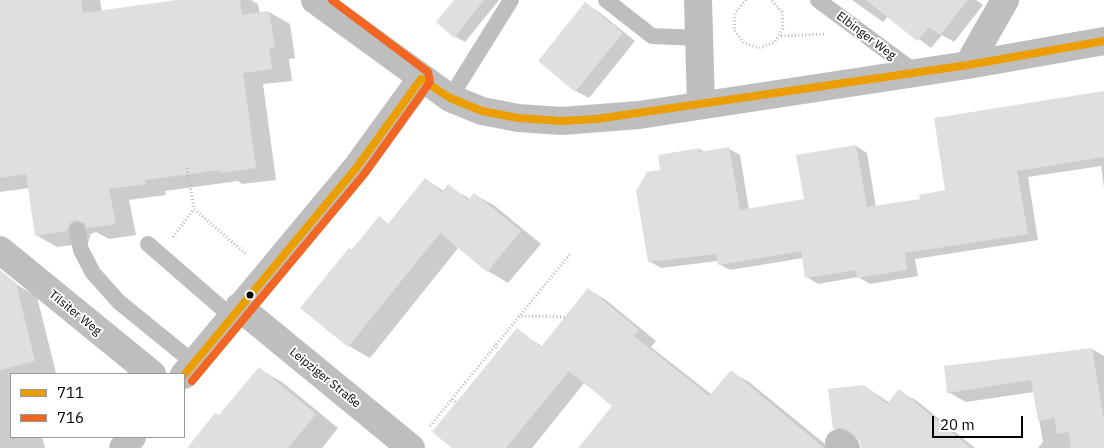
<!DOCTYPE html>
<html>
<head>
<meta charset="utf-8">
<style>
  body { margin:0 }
  #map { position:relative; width:1104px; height:448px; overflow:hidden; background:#fff; font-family:"IBM Plex Sans",sans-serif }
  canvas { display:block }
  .legend { position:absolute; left:10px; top:373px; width:175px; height:65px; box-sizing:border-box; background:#fff; border:1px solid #999; margin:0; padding:6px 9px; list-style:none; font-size:15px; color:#000 }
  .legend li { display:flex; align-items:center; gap:10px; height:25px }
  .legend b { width:25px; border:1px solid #999 }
  .scale { position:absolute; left:932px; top:416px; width:91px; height:22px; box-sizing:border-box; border:2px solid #000; border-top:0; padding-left:6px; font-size:15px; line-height:18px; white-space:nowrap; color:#000; -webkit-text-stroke:4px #fff; paint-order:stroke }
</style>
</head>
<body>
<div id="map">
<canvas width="1104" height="448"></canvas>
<ul class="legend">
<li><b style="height:6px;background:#eb9e00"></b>711</li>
<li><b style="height:6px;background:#f26522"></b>716</li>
</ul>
<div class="scale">20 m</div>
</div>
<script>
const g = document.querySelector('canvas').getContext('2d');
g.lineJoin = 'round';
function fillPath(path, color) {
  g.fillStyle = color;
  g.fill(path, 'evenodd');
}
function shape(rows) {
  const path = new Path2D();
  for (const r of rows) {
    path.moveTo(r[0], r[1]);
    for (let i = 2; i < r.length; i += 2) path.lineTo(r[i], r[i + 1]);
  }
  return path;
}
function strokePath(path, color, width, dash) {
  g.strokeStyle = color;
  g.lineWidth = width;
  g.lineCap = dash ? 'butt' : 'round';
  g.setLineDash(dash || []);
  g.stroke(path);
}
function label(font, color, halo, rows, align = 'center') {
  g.font = font + ' "IBM Plex Sans",sans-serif';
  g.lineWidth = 4;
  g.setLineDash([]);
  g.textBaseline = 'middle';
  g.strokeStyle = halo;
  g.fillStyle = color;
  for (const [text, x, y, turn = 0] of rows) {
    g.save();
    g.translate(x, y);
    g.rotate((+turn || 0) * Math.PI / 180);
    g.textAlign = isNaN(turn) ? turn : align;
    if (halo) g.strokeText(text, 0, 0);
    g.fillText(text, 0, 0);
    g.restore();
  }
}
fillPath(shape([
  [0,0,100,0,102,12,185,0,251,0,258,4,260,14,269,12,290,24,295,58,289,59,292,81,263,84,276,180,242,184,238,181,165,191,166,195,129,200,136,235,109,239,96,232,91,234,88,243,57,247,36,235,29,188,0,192],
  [455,0,499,0,465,42,454,36],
  [852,0,976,0,983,5,954,42,942,35,931,48,888,16,883,22],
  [586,4,599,12,635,41,589,98,576,91,540,61],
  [1104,92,1104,188,1101,166,1028,177,1038,240,915,259,918,276,870,284,858,277,818,284,807,277,803,258,730,270,719,264,718,261,661,268,649,261,662,171,700,149,705,152,729,149,740,155,749,210,805,200,856,146,867,153,876,207,921,200,947,191],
  [426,180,444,191,448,186,470,199,474,194,495,206,541,244,508,283,488,271,459,247,370,358,349,346,302,308,379,218,389,224],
  [0,280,11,281,37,297,56,373,11,374,11,437,42,437,45,448,0,448],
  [589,290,606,300,656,341,651,347,712,395,731,372,749,382,830,448,580,448,614,406,585,382,532,448,454,448,517,330,543,347],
  [1092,349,1104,356,1104,448,1038,448,1043,442,1034,392,966,402,948,392],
  [259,369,282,382,338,428,322,448,194,448],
  [864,386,890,403,899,391,917,401,975,448,863,448,858,437,852,438,834,428]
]), '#0003');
fillPath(shape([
  [0,0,81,0,83,13,176,0,240,0,242,15,269,11,275,47,269,48,272,69,243,73,256,168,220,173,220,170,145,180,146,184,109,189,116,224,87,228,84,223,76,220,70,223,67,231,35,236,26,174,0,178],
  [454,0,484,0,454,38,436,22],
  [866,0,968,0,940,35,929,27,917,41],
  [585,2,623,33,575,92,538,61],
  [1104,91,1104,157,1017,171,1028,234,905,253,907,270,857,278,856,270,805,278,801,251,718,265,716,254,648,262,636,191,647,172,660,170,658,155,700,148,699,152,729,147,740,210,804,199,796,155,856,145,867,207,920,199,919,195,945,190,934,118],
  [425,178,442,192,448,184,468,200,474,193,521,231,487,272,440,233,348,347,300,308,349,248,352,250,379,216,388,224],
  [0,270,16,283,35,361,0,370],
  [588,288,639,330,634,336,709,396,731,370,824,448,578,448,612,406,569,371,506,448,452,448,432,432,517,328,541,347],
  [1092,348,1104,421,1104,448,1071,448,1069,432,1057,434,1054,418,1038,421,1031,380,947,393,944,366],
  [259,367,316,414,288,448,187,448,215,413,219,415],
  [864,385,887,404,899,389,971,448,861,448,860,441,848,430,841,428,833,429,828,389]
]), '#dfdfdf');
strokePath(shape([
  [746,0,735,13,734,30,744,43,759,48,775,42,783,28,782,12,771,0],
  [781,36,824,34],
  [187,168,194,209,247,255],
  [173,237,194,209],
  [518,316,565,317],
  [494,345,499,350],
  [452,399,456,403],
  [430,426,570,254]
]), '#b9b9b9', 3, [1, 2.5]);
strokePath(shape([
  [606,0,652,36,699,38],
  [818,0,915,72],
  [450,98,511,0],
  [77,230,81,250,93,273,119,302,194,363],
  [148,244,232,317]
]), '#bebebe', 16);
strokePath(shape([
  [315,0,450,98,482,111,518,118,562,121,639,115,968,65,1104,41],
  [698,0,701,105],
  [968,65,1005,0],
  [0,250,152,374],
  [239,307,411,448],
  [184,375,357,167,421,79],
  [839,443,846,448],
  [123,448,132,437]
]), '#bebebe', 28);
strokePath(shape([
  [421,79,450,98,482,111,518,118,562,121,596,119,968,65,1104,41],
  [184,375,357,167,421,79]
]), '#eb9e00', 8);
strokePath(shape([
  [192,381,365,173,430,82,428,72,332,0]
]), '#f26522', 8);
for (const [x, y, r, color] of [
  [250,295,4.5,"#000"]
]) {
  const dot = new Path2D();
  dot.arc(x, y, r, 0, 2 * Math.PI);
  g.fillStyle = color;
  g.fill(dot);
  strokePath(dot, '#fff', 2);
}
label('12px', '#000', '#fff', [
  ["Elbinger Weg",866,36,37],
  ["Tilsiter Weg",75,313,39],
  ["Leipziger Straße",325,378,39]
]);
</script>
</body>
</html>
